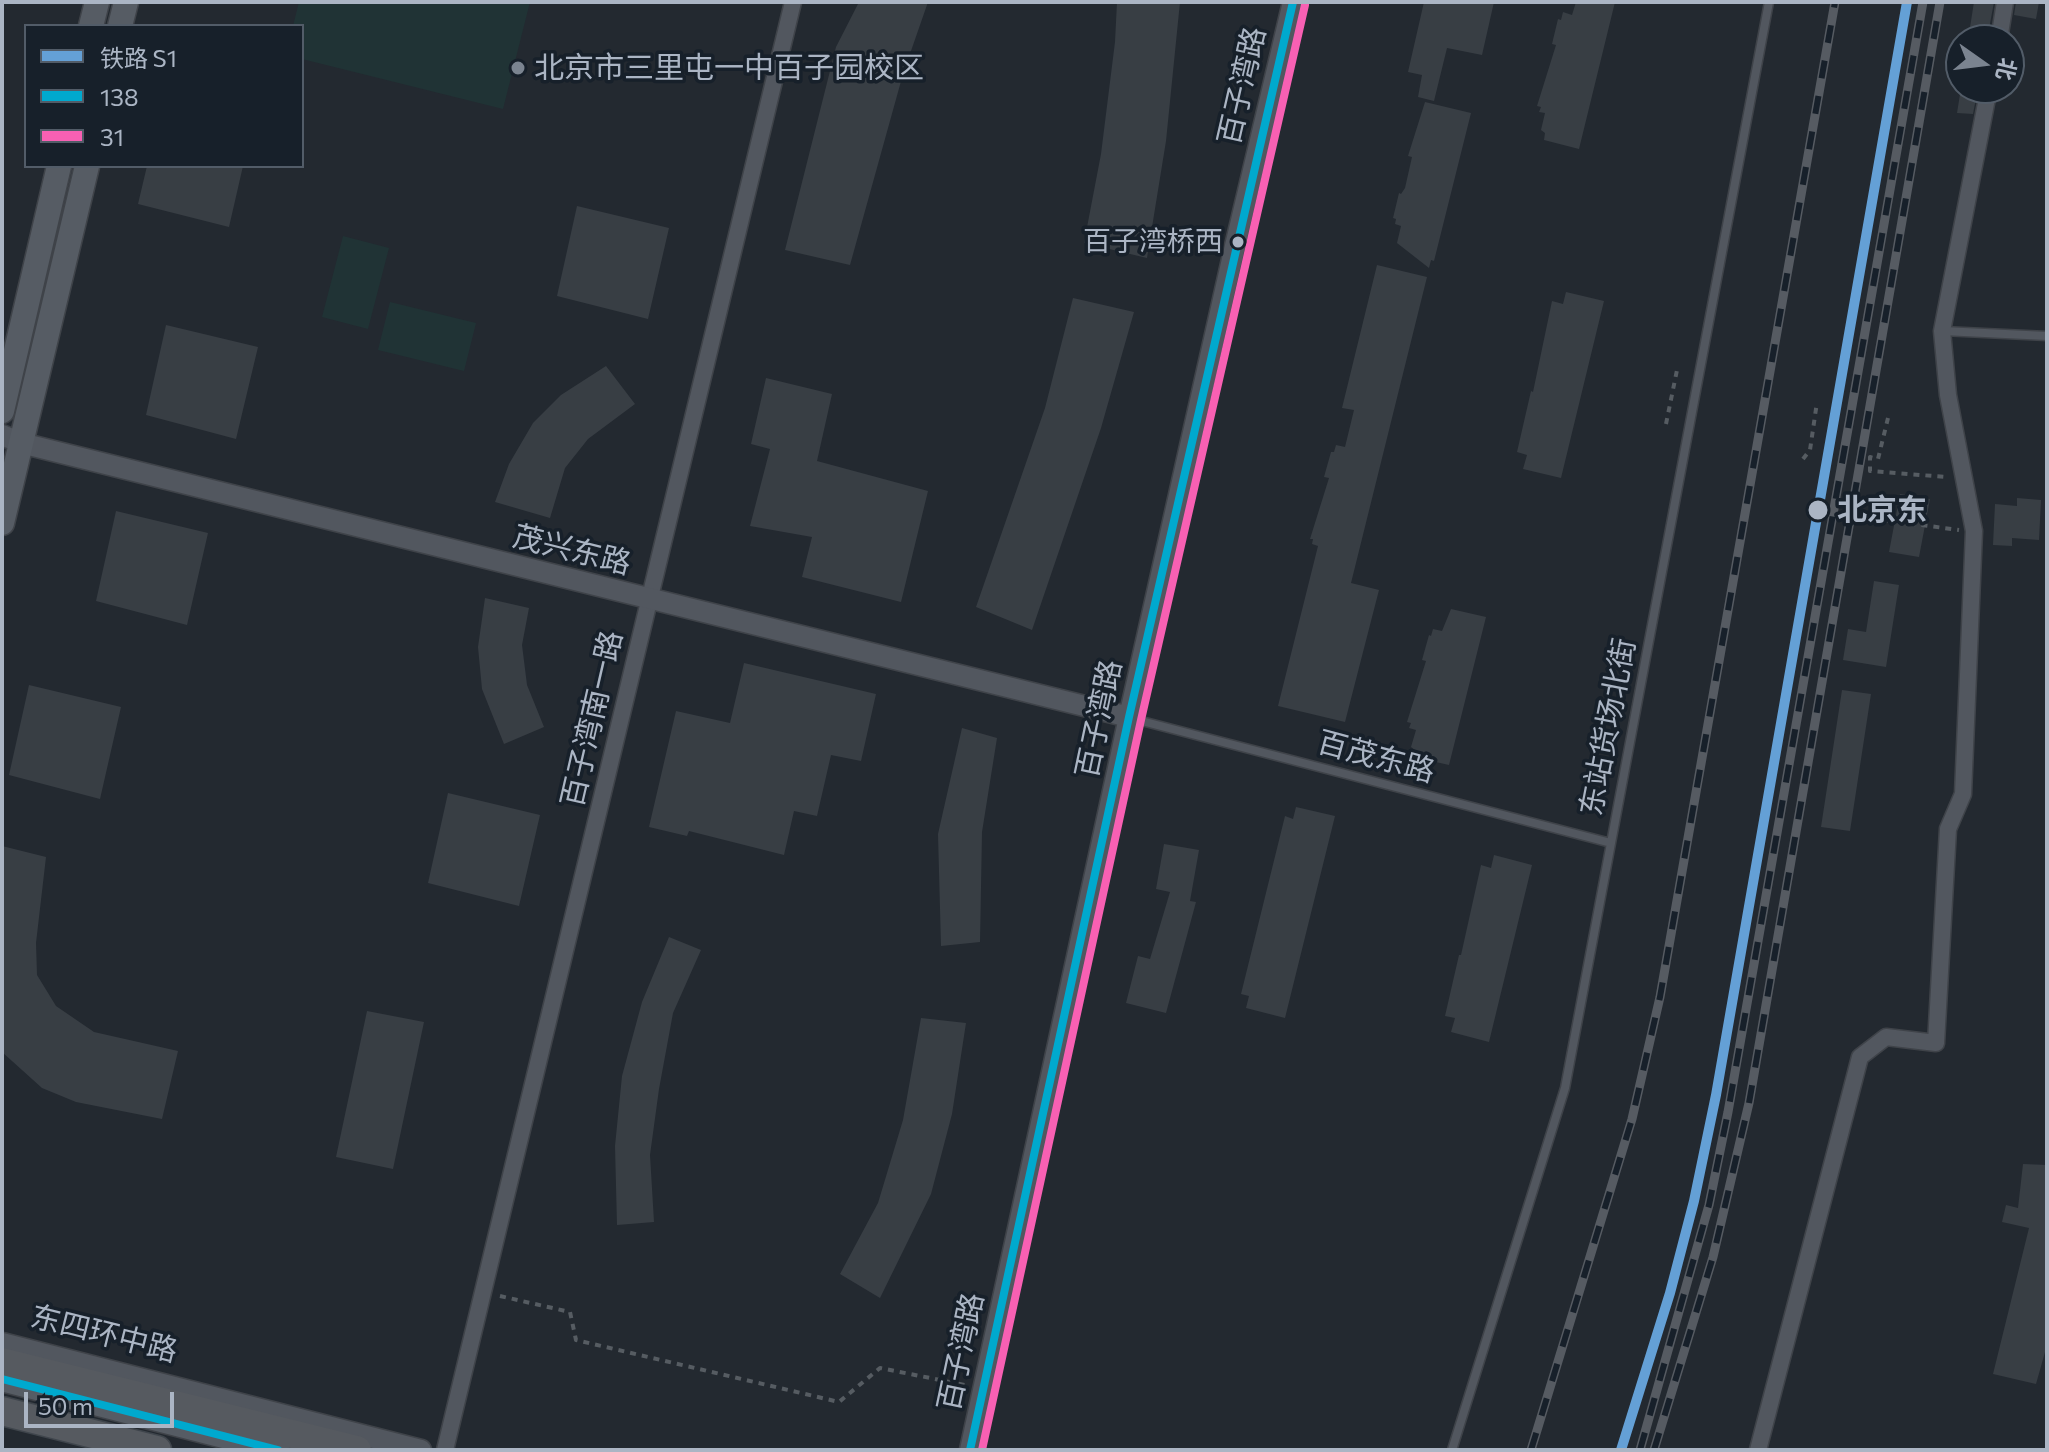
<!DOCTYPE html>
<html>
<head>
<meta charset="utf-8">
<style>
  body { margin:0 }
  #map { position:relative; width:2049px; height:1452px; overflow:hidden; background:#232930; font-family:Commissioner,"Noto Sans SC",sans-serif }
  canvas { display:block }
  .frame { position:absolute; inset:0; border:4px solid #abb5c4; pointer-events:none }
  .legend { position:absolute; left:24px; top:24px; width:280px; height:144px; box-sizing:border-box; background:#17202a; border:2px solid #525c68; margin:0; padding:10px 14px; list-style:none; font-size:24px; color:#abb5c4 }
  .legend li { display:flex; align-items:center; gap:16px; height:40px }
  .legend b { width:40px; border:2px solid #525c68 }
  .north { position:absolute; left:1945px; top:24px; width:80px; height:80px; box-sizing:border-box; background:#17202a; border:2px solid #525c68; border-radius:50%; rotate:104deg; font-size:22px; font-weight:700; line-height:32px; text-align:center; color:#abb5c4 }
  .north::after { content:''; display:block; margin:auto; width:28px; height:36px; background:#7b8490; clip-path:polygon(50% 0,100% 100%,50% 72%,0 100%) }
  .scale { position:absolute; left:24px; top:1392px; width:150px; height:36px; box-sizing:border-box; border:4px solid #abb5c4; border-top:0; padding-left:10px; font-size:24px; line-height:28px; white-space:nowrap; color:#abb5c4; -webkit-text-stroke:6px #17202a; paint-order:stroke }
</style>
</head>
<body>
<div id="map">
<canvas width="2049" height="1452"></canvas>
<div class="frame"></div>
<ul class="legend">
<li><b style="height:10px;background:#64a0d6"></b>铁路 S1</li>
<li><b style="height:10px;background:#00a9ce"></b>138</li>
<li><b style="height:10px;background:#f860b3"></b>31</li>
</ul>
<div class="north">北</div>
<div class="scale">50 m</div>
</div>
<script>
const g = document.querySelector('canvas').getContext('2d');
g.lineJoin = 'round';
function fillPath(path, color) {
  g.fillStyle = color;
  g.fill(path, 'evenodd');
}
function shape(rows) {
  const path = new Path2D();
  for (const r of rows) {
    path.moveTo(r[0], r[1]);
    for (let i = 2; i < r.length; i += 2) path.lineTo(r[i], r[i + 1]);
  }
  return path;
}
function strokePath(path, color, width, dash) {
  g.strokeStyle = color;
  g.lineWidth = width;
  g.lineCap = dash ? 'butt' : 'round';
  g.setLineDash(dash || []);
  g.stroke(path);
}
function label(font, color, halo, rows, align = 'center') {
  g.font = font + ' Commissioner,"Noto Sans SC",sans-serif';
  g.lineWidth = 7;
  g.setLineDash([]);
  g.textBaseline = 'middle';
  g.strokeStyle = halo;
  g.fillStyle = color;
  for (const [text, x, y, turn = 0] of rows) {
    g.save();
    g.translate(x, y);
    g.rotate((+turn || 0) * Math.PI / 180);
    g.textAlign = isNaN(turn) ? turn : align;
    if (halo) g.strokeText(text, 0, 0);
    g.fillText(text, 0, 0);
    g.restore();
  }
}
fillPath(shape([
  [299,2,530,2,503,109,302,59,302,26,293,26],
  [343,236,389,248,368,329,322,317],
  [390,302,476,323,464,371,378,350]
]), '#203335');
fillPath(shape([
  [859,2,928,2,903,74,850,265,785,250,836,47],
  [1117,2,1180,2,1166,141,1147,258,1084,243,1101,154,1115,42],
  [1424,2,1494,2,1482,55,1447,48,1434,101,1418,97,1422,75,1408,72],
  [1576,2,1615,2,1579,149,1544,140,1545,133,1541,130,1545,113,1539,112,1541,107,1537,106,1556,45,1552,44,1558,19,1561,20,1563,12,1572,15],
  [1974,2,1994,2,1987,40,1968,40],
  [2016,2,2039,2,2036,19,2014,15],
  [1961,88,1978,88,1973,114,1957,113],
  [1425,102,1471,113,1434,261,1431,260,1429,268,1397,243,1401,226,1395,224,1396,219,1393,218,1399,193,1401,194,1405,188,1412,157,1408,156],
  [147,166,243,166,229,227,138,204],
  [577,206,669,228,648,319,557,296],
  [1377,265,1427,277,1351,583,1379,590,1345,722,1278,706,1318,546,1312,544,1313,539,1310,539,1329,478,1324,477,1331,452,1334,452,1336,445,1345,447,1354,410,1342,408],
  [1566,292,1604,301,1561,478,1523,469,1527,455,1517,452,1531,391,1533,392,1552,301,1563,304],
  [1073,298,1134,312,1101,428,1032,630,976,607,1045,408],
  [166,325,258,347,236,439,146,415],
  [606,366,635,404,588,439,565,468,550,518,495,502,509,464,533,423,561,395],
  [766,378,832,394,817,461,928,491,901,602,802,577,812,537,750,526,770,449,751,444],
  [1900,494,1930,499,1919,557,1889,552],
  [2017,498,2041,500,2039,540,2012,538,2012,546,1993,545,1995,504,2017,506],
  [116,511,208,533,187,625,96,601],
  [1874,581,1899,585,1886,667,1843,660,1848,629,1866,632],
  [485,598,529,608,522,645,527,685,544,727,504,744,482,689,478,647],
  [1451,609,1486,617,1449,765,1414,757,1415,750,1411,747,1416,730,1409,728,1411,723,1407,722,1426,661,1422,660,1429,635,1431,636,1433,629,1442,631],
  [744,663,876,694,861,761,831,755,817,816,794,811,784,855,689,831,687,836,649,827,676,711,730,723],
  [29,685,121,707,100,799,9,775],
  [1842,690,1871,694,1850,831,1821,827],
  [962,728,997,738,982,832,980,942,941,946,938,834],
  [448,793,540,815,519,906,428,883],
  [1296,807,1335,816,1285,1018,1246,1008,1249,996,1241,994,1285,816,1293,819],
  [1164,844,1199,850,1190,901,1196,902,1166,1013,1126,1003,1138,956,1150,959,1170,892,1156,889],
  [2,846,46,857,36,943,37,975,56,1006,94,1032,178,1051,162,1119,76,1102,42,1088,2,1052],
  [1494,855,1532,865,1489,1042,1451,1032,1455,1018,1445,1016,1459,955,1461,955,1481,865,1491,868],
  [669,937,701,950,673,1013,659,1089,650,1155,654,1222,617,1225,615,1146,622,1076,642,1002],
  [367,1011,424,1022,393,1169,336,1157],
  [921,1018,966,1023,952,1114,931,1194,880,1298,840,1274,878,1203,903,1120],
  [2023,1164,2047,1165,2047,1345,2036,1384,1993,1374,2029,1228,2002,1222,2006,1205,2018,1208]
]), '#383e44');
const service = shape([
  [1943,331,2047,336],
  [1130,718,1611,843],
  [1452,1450,1565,1088,1769,2]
]);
const minor = shape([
  [1999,40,2005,2],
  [445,1450,793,2],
  [1758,1450,1860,1057,1886,1037,1936,1043,1948,829,1963,794,1974,531,1948,395,1942,331,1989,88]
]);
const tertiary = shape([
  [2,435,21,443,1129,717],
  [2,1343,421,1450],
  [970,1450,1129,717,1235,246,1293,2]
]);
const secondary = shape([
  [91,26,97,2],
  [120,26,126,2],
  [2,411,59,166],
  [2,523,87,166],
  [2,1379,278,1450]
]);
const trunk = shape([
  [2,1362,357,1450],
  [2,1411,157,1450]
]);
strokePath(service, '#3f4349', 11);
strokePath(minor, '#3f4349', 19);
strokePath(tertiary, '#3f4349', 23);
strokePath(secondary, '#3f4349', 27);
strokePath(trunk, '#3f454c', 31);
strokePath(shape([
  [1888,418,1878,459,1870,457,1870,471,1946,477],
  [1666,424,1677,370],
  [1803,459,1810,450,1817,402],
  [1862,517,1959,530],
  [500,1296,570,1312,576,1340,839,1402,880,1368,965,1385]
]), '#565c62', 4, [6, 6]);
strokePath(service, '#52575f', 8);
strokePath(minor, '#52575f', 16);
strokePath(tertiary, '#52575f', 20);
strokePath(secondary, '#565c64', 24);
strokePath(trunk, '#565a60', 28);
const rail = shape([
  [1531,1450,1632,1119,1660,997,1835,2],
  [1640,1450,1709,1205,1728,1112,1923,2],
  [1654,1450,1713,1257,1749,1103,1940,2]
]);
strokePath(rail, '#565b62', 9);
strokePath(rail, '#17202a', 6, [18]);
strokePath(shape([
  [2,1379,278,1450],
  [970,1450,1129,717,1293,2]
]), '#00a9ce', 8);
strokePath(shape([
  [982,1450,1141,720,1305,5]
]), '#f860b3', 8);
strokePath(shape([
  [1621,1450,1670,1293,1694,1201,1716,1095,1907,2]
]), '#64a0d6', 10);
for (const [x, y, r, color] of [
  [518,68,8,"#7b8490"],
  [1238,242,7,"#abb5c4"],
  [1818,510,11,"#abb5c4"]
]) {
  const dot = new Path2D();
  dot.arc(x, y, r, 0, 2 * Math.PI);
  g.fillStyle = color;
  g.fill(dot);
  strokePath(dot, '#17202a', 3);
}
label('28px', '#abb5c4', '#17202a', [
  ["百子湾桥西",1223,242]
], 'right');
label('30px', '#abb5c4', '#17202a', [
  ["北京市三里屯一中百子园校区",534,68]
], 'left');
label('30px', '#abb5c4', '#17202a', [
  ["百子湾路",1242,86,-77],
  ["茂兴东路",572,550,14],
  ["百子湾南一路",592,719,-77],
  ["百子湾路",1099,719,-78],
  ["东站货场北街",1608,727,-79],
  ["百茂东路",1376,757,15],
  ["东四环中路",104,1334,14],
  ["百子湾路",961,1352,-78]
]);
label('bold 30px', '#abb5c4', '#17202a', [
  ["北京东",1837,510]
], 'left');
</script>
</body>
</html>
